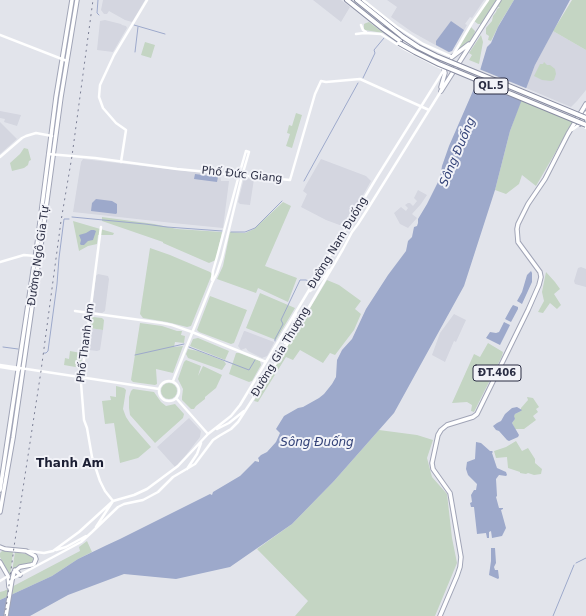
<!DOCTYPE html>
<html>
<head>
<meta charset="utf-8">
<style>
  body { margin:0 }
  canvas { display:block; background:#e2e4eb }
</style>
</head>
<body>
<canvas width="586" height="616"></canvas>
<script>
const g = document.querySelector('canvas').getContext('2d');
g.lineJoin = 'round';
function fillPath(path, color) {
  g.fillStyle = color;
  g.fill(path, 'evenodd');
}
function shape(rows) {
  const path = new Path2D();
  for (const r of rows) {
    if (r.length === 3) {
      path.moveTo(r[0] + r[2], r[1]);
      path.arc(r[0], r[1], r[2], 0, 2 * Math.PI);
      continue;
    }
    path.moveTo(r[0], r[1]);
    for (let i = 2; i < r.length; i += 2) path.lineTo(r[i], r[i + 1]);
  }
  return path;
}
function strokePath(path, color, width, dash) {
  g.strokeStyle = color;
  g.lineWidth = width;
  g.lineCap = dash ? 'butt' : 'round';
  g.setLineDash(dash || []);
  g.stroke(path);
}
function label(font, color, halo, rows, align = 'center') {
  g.font = font + ' "DejaVu Sans",sans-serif';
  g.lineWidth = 4;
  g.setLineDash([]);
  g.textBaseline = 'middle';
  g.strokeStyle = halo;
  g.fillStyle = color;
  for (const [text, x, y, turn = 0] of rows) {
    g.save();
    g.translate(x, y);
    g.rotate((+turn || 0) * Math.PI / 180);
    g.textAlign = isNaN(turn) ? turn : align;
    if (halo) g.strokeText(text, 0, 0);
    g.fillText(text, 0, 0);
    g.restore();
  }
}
fillPath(shape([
  [103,0,145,0,132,22,125,20,109,11,107,14,104,14,101,10],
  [313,0,341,0,350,7,341,22],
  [387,0,484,0,472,18,470,17,465,24,467,25,452,51,448,52,412,32,391,17,397,7],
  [105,20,121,24,122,25,126,26,127,28,113,52,97,50,100,21],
  [553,31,586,50,586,90,577,101,571,107,526,88,535,65],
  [0,111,21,115,17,126,4,122,5,119,0,118],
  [0,122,17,139,0,154],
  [83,159,220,175,221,181,229,181,223,228,173,223,73,212,81,162],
  [321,159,366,176,371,181,345,227,326,220,301,207,307,194,303,191,306,185],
  [244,178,254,179,250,205,240,204,238,202],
  [418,190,427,195,421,204,412,214,417,218,408,228,400,224,394,213,401,207,406,211,408,208,405,205,408,203,410,203,413,206,417,201,414,198],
  [581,267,586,269,586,287,575,284,574,281,578,268],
  [98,274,108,276,109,279,105,311,102,313,95,312,92,309,96,276],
  [454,314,466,320,456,342,454,341,445,362,432,355,440,333],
  [90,328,103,330,100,350,97,351,89,350,87,348],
  [244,331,245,331,274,342,274,343,267,356,262,358,248,351,246,348,241,350,238,346],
  [189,418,201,431,200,437,186,455,175,467,157,447]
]), '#d4d6e0');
fillPath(shape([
  [489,0,498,0,481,24,478,24,474,21],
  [501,0,514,0,500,23,491,41,488,40,489,36,486,34,486,28,492,21,493,16,496,12,497,9,500,7,498,7,495,10,495,8],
  [572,0,586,0,586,50,553,31],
  [369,22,381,31,383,33,365,30,364,29,364,24,366,23],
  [471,27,475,31,474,36,470,41,455,53],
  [481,35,483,42,479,64,469,60,472,55,469,53],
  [145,42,155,45,151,58,141,55],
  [544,62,547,65,550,65,555,69,556,74,554,80,551,81,542,80,534,76,540,64,543,64],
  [521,100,573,122,536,186,522,175,519,184,506,194,495,190,510,131],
  [296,113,302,115,292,148,286,146,290,134,287,133,289,125,292,126],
  [24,148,28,149,31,160,29,161,28,165,24,168,12,171,10,163,20,154],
  [50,156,51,156,39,245,21,364],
  [283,202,291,206,265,266,297,278,288,302,258,288,256,293,217,279,223,266,230,232,245,233,254,229],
  [102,217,154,224,177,229,222,232,216,260,209,263,163,243,163,242,102,221],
  [73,221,114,233,113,235,98,235,97,244,88,246,79,251],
  [150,248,170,255,210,272,212,274,191,326,187,327,167,322,143,318,140,314],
  [546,272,555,282,560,289,554,294,561,305,557,309,550,303,543,313,538,312,544,301,542,292],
  [327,280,339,285,361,301,355,309,361,314,354,330,335,355,330,353,323,363,300,350,293,360,286,357,258,402,254,401],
  [260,293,295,308,276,340,246,328],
  [210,296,247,310,234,343,231,344,199,332,197,330],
  [93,317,102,318,104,320,103,330,90,328,91,318],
  [140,323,162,326,177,331,182,331,181,335,185,336,184,343,175,342,174,347,183,346,173,373,156,369,157,384,155,385,133,382,131,380],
  [198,338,229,351,225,360,190,346,193,339],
  [488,343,503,352,502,356,474,412,471,411,472,405,467,402,452,403,474,354,480,357],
  [188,349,198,351,224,361,226,364,222,370,188,358,186,354],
  [70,351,81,353,82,354,81,368,64,365,65,358,69,359],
  [236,353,239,353,260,361,261,365,252,381,249,382,229,374],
  [186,360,201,366,198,376,203,366,222,375,216,388,205,397,205,399,196,406,194,409,191,409,182,400,182,397,183,389,178,379,184,362],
  [169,391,8],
  [116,386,124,388,126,390,123,409,126,417,130,423,151,447,138,458,120,463,114,423,105,424,102,401,111,400,110,396,116,397],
  [133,389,154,392,161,402,166,406,175,404,184,414,183,418,155,443,130,415,129,408,129,397,131,391],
  [527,397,533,398,539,407,536,409,538,412,533,416,536,420,524,429,515,429,512,423,515,419,513,416,515,414,521,411,521,408,528,400],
  [379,430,417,435,433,440,427,458,432,477,447,494,452,538,457,563,435,616,295,616,308,601,257,549,292,524,334,481],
  [516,441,522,451,528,448,535,459,535,463,542,469,541,474,534,475,528,473,526,474,520,473,520,472,508,468,507,457,496,458,494,451,506,447],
  [87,541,92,552,78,559,52,576,0,600,0,592,4,591,80,551,79,547],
  [2,551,5,551,13,552,10,576,0,557,0,553],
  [15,552,30,555,35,557,35,561,31,564,23,564,18,566,12,572]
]), '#c4d5c3');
fillPath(shape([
  [514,0,570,0,535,65,510,131,495,190,464,286,394,413,334,481,292,524,230,567,176,579,124,574,68,595,30,616,0,616,0,600,52,576,78,559,107,545,120,539,210,494,212,495,213,492,240,476,255,461,259,462,259,460,258,458,261,455,267,452,276,442,280,433,276,429,284,416,298,408,303,407,319,398,324,394,332,384,336,377,337,360,342,350,352,339,366,309,388,275,406,251,408,241,412,237,414,227,417,226,418,223,418,219,427,204,440,178,442,166,449,146,476,84,487,47,491,43,498,27],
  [451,21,464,30,452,51,449,52,436,45,436,41],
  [195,174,218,177,217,182,194,179],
  [96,199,112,201,117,204,117,213,116,214,91,211,92,203],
  [91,230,94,230,96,231,93,240,88,241,84,245,81,245,80,244,81,240,79,235,86,233],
  [531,271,532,273,532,282,522,304,517,301,522,292,527,275],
  [513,305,518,307,518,309,511,322,505,319,511,308],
  [504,322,510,325,500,345,486,338,490,332,496,333,499,332],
  [517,407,522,410,521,411,515,414,514,416,515,419,512,423,519,435,518,437,509,441,507,440,499,431,496,430,493,426,497,423,501,421,505,414,512,408],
  [476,442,481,443,490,451,492,451,493,452,492,453,497,468,506,472,507,475,506,476,499,475,496,479,497,496,496,497,499,508,503,508,503,509,501,510,506,528,502,536,492,538,491,531,489,532,489,538,487,538,486,533,477,534,474,507,471,507,470,503,472,502,471,495,474,490,476,490,477,484,468,475,466,469,467,462,475,459],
  [491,548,495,548,496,563,494,567,495,570,498,570,499,578,498,579,489,575,491,561]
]), '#9da9cb');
fillPath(shape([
  [479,69,528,89,523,100,475,80]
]), '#e2e4eb');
strokePath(shape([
  [98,0,97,13,99,15],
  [134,25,165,34],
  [135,52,138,27],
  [363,78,375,53,374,50,384,38],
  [304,181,358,83],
  [72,217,145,224,167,227,222,231],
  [231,232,245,232,255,228,282,201],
  [275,341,275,339,283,324,281,320,300,280,306,280,311,282],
  [3,347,18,349],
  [189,347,249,370,255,360],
  [44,353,46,353,48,351,57,284,59,258,64,219,69,219],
  [135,355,184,344],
  [576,563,586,558],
  [553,616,574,565]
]), '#9da9cb', 1);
const primary = shape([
  [452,57,469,44],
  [441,87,445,73,444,69],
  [441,91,490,14,499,0],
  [580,124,586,113],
  [0,490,37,245,56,97,72,0],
  [0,512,13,438,41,245,61,97,77,0],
  [0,547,5,549,26,551,35,556,36,559,34,564,31,565,20,567,14,572,12,580,6,616],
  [0,562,8,576,9,587],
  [15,570,20,575],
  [440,616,457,576,460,567,461,557,450,493,433,469,432,463,438,435,441,430,447,425,473,417,477,414,528,310,539,285,541,277,540,272,518,242,517,229,518,224,528,204,545,179,568,134,586,104]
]);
const highway = shape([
  [347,0,382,28,400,41],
  [357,0,403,37]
]);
strokePath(primary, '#a1a5b7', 5.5);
strokePath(highway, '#898da2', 6);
strokePath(shape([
  [363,0,397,27,411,36,423,44,452,57],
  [361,25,363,30,366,32],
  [356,34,364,33,381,34,406,50,433,64,444,69],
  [0,35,67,61],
  [572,130,580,124,586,128],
  [48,154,95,158,177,169,290,180,315,94,321,81,326,82,360,79,429,110],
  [0,157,22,138,26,136,36,133,52,136],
  [121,162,126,130,116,123,103,108,99,97,100,85,114,55,147,0],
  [0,262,24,255,35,256],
  [212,280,213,271,217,257,239,175,246,151],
  [310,291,317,285,329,270],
  [75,311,162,323,172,325,192,332,266,362],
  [285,343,292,327,296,314],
  [0,365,159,389],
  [0,367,19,370],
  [169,391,10],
  [173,381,212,283,217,273,222,258,242,176,249,152,246,151],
  [176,398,208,434],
  [217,429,229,423,244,411],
  [187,469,197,454,201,443],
  [96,527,113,501,105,491,100,481,92,457,87,428,84,420,81,383,101,227],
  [56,550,66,547,86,536],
  [28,551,44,553,53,551,79,532,113,501,134,495,147,489,178,466,208,434,231,416,240,405,377,177,452,57,472,23,488,0],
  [12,579,81,542,92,532,118,507,124,504,143,500,158,492,173,477,195,464,213,440,219,436,231,429,238,422,278,360,343,249,352,232,358,224,367,210,441,91],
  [0,581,8,576]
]), '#fff', 2.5);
strokePath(primary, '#fff', 3.5);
strokePath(highway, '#fff', 4);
strokePath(shape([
  [5,616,14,547,41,371,61,221,72,156,93,0]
]), '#7b7f95', 1, [2, 4]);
const highwayBridge = shape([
  [403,37,418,47,436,56,586,118],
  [399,43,415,52,439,64,586,125]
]);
strokePath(highwayBridge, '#898da2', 6, []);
strokePath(highwayBridge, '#fff', 4);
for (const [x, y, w] of [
  [491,86,34],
  [497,373,48]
]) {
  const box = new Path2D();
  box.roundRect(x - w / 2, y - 8, w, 16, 3);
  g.fillStyle = '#f2f3f8';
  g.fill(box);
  strokePath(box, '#2a2d43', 1);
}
label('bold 10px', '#2a2d43', null, [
  ["QL.5",491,86],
  ["ĐT.406",497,373]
]);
label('11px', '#2a2d43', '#f2f3f8', [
  ["Phố Đức Giang",242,175,6],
  ["Đường Nam Đuống",338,243,-59],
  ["Đường Ngô Gia Tự",39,256,-82],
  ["Phố Thanh Am",86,343,-83],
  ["Đường Gia Thượng",281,352,-59]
]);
label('italic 12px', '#334278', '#f2f3f8', [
  ["Sông Đuống",458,152,-67],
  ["Sông Đuống",317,443]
]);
label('bold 12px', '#1c1f34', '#f2f3f8', [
  ["Thanh Am",70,464]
]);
</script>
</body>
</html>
